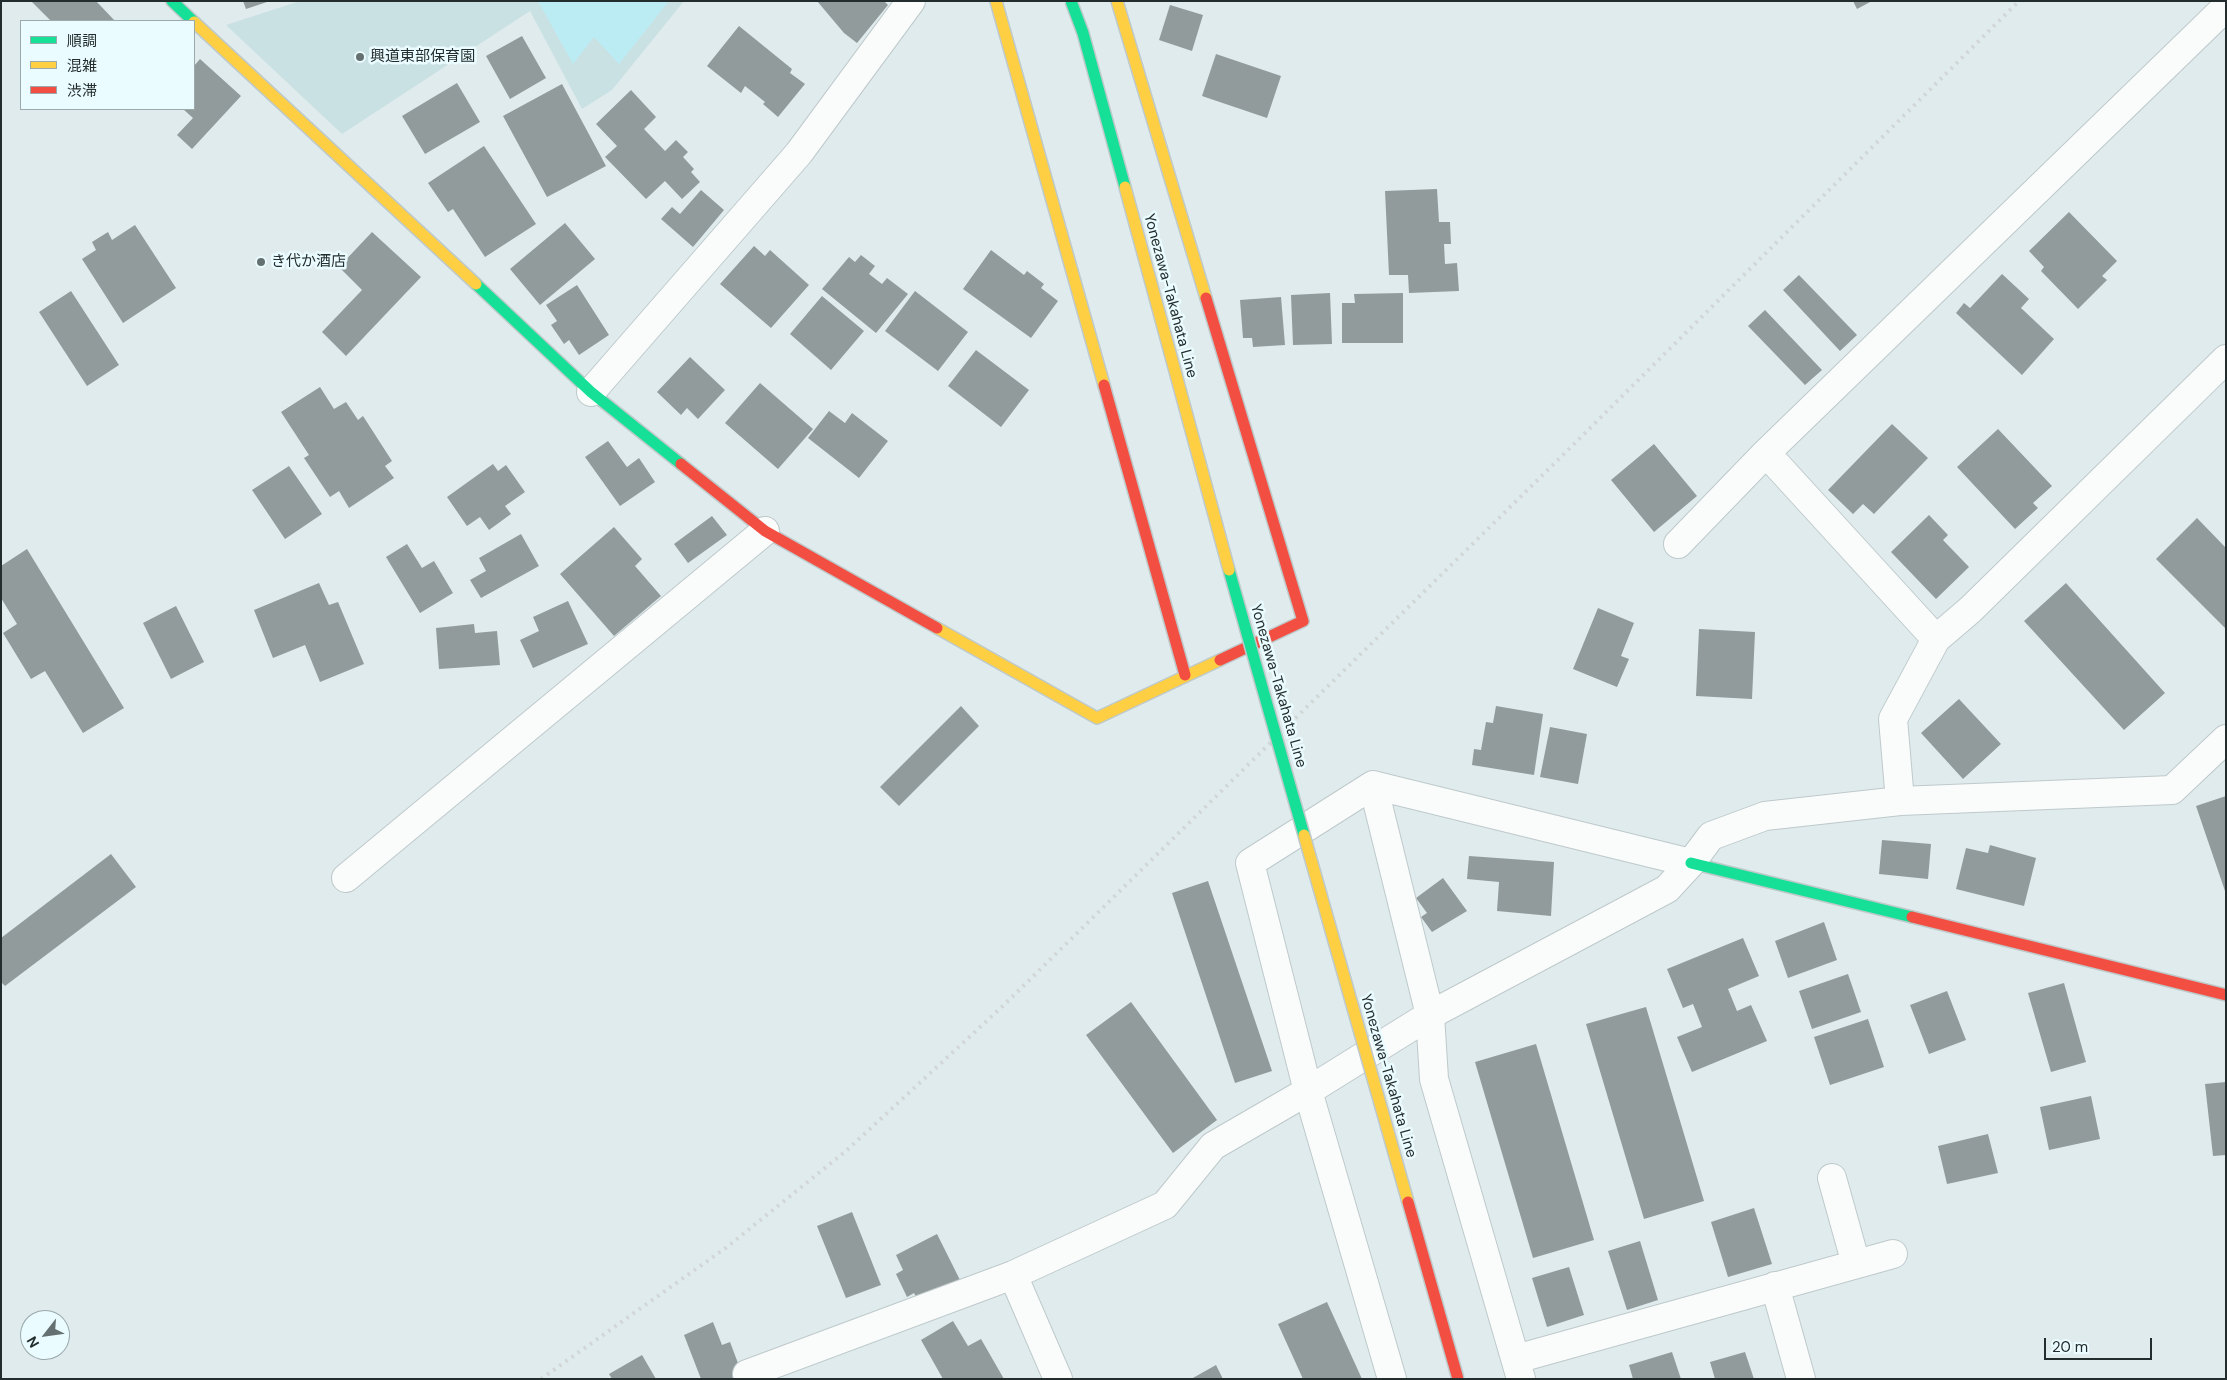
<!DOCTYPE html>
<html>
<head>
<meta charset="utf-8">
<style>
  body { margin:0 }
  #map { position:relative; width:2227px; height:1380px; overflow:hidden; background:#dfebed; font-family:"DM Sans","Noto Sans JP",sans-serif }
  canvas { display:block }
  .frame { position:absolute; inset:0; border:2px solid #242d2e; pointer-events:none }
  .legend { position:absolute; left:20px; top:20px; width:175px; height:90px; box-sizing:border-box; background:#eafcff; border:1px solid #9ba9ab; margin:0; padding:6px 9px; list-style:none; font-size:15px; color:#242d2e }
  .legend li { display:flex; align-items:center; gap:10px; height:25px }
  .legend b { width:25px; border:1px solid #9ba9ab }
  .north { position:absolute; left:20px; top:1310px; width:50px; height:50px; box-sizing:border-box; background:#eafcff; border:1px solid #9ba9ab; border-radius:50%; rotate:240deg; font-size:14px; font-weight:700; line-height:20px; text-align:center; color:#242d2e }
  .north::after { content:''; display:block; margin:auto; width:18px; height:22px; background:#657071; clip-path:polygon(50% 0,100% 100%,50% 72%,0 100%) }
  .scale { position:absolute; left:2044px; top:1338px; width:108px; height:22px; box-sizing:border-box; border:2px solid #242d2e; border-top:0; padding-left:6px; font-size:15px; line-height:18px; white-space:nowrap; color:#242d2e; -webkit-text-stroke:4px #eafcff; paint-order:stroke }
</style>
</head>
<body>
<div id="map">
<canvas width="2227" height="1380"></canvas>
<div class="frame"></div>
<ul class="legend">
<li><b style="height:6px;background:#16e098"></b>順調</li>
<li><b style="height:6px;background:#ffcf43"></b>混雑</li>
<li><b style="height:6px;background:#f24e42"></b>渋滞</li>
</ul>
<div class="north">N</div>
<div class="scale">20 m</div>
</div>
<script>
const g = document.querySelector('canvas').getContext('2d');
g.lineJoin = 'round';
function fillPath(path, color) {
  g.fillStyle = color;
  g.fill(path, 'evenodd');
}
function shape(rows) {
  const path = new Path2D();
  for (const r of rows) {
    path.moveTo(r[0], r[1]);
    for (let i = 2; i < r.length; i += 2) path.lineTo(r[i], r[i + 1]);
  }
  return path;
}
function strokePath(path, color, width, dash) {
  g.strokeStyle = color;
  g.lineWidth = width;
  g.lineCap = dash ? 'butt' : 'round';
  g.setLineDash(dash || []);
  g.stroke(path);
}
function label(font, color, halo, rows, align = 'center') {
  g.font = font + ' "DM Sans","Noto Sans JP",sans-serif';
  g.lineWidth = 5;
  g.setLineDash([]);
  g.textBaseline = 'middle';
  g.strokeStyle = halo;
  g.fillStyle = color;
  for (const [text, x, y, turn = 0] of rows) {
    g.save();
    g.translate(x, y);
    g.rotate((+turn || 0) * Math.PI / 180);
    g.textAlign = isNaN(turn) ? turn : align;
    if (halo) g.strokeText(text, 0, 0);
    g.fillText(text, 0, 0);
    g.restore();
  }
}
fillPath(shape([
  [300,1,684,1,612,90,582,109,530,11,342,134,226,25]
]), '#cae1e4');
fillPath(shape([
  [538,1,669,1,619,64,594,37,573,64]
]), '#bbecf4');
fillPath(shape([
  [31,1,96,1,115,21,51,21],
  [243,1,267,1,267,2,246,9],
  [817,1,884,1,888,5,857,43,844,33],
  [1853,1,1872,1,1857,9],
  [1170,5,1203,15,1192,51,1159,40],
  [739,26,792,69,790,73,805,84,778,117,763,104,765,102,745,86,741,93,707,66],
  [522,36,546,78,510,99,486,56],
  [1216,54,1281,76,1267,118,1202,96],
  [200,59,241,96,192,149,177,135,193,118,183,109,194,109,194,66],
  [457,83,480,122,425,154,402,116],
  [562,84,606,166,547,197,503,116],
  [631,90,656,117,644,129,665,151,676,140,688,152,683,157,694,169,691,172,700,182,682,199,665,181,646,199,605,157,617,146,596,124],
  [484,146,536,224,485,257,453,209,448,212,428,183],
  [1437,189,1439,222,1450,222,1451,244,1444,244,1445,264,1457,263,1459,291,1409,293,1408,275,1389,275,1385,191],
  [701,190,724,210,693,247,661,219,672,207,680,214],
  [2069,212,2117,261,2102,276,2107,280,2078,309,2041,271,2044,267,2029,251],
  [565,223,595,259,540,305,510,269],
  [135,225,176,288,123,323,82,259,96,250,92,242,108,232,112,240],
  [372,232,421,277,346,356,322,332,362,290,339,267],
  [754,246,765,256,770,250,809,285,771,328,720,284],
  [991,250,1024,275,1027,271,1044,284,1041,288,1058,301,1031,338,963,289],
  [861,255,875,266,869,274,882,284,887,278,908,294,876,333,822,289,849,257,855,262],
  [2002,274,2029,299,2021,308,2054,339,2022,375,1956,313,1964,303,1970,308],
  [1799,275,1857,335,1840,351,1783,290],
  [577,285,609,335,579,355,569,340,564,344,551,325,557,321,546,305],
  [71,291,119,365,87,386,39,312],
  [915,291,968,332,938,371,885,331],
  [1330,293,1332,344,1293,345,1291,295],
  [1403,293,1403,343,1342,343,1342,303,1355,303,1354,294],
  [822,296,864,331,831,370,790,334],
  [1281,297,1285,345,1253,347,1252,338,1243,338,1240,300],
  [1765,310,1822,370,1805,385,1748,326],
  [976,350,1029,390,1001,427,948,386],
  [690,357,725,390,698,419,687,408,681,415,657,392],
  [760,383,813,429,778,469,725,423],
  [320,387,334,409,346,402,358,420,363,416,392,461,385,466,394,478,349,508,339,491,330,497,304,458,309,455,281,412],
  [829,411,845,423,852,413,888,441,859,478,808,438],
  [1892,424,1928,458,1874,514,1863,504,1853,514,1828,490],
  [1998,429,2052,486,2033,503,2038,508,2015,529,1957,467],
  [608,441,627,467,639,458,655,482,620,506,585,457],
  [1654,444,1697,496,1654,532,1611,480],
  [493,464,498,471,506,465,525,492,505,506,511,514,489,530,480,517,467,526,447,497],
  [289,466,322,514,285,539,252,490],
  [1929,515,1948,535,1943,540,1969,567,1936,599,1891,552],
  [712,516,727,535,688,563,674,544],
  [2197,518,2226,548,2226,629,2156,559],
  [614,527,642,559,635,566,661,596,614,636,560,574],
  [521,534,539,566,481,598,470,580,486,571,479,558],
  [407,544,422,568,434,561,453,593,420,613,386,557],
  [27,549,124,708,83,733,45,671,31,679,3,633,17,624,1,598,1,566],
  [319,583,329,605,338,602,364,664,320,682,305,645,273,658,254,610],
  [2066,583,2165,693,2124,730,2024,621],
  [568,601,588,644,533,668,520,640,539,631,533,617],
  [176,606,204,662,171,679,143,623],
  [1598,608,1634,623,1621,656,1629,659,1617,687,1573,669],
  [474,624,475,633,497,631,500,665,439,669,436,628],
  [1699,629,1755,632,1752,699,1696,696],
  [1959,699,2001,744,1963,779,1921,733],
  [961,706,979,726,899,806,880,787],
  [1496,706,1543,714,1534,775,1472,765,1474,749,1481,750,1486,722,1493,723],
  [1550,727,1587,734,1578,784,1540,777],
  [2226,796,2226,891,2225,891,2196,806],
  [1882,840,1931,844,1928,879,1879,874],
  [1990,845,2036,858,2024,906,1956,889,1966,848,1988,853],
  [111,854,136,887,5,986,1,982,1,938],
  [1469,856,1554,862,1551,916,1497,911,1499,882,1467,879],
  [1443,878,1467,911,1432,932,1421,917,1427,913,1416,898],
  [1208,881,1272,1071,1235,1083,1172,893],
  [1824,922,1837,960,1788,978,1775,941],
  [1743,938,1759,976,1728,989,1737,1011,1751,1005,1767,1041,1692,1072,1677,1037,1702,1027,1693,1004,1683,1008,1667,969],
  [1848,974,1861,1012,1812,1029,1799,991],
  [2064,983,2086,1062,2051,1072,2028,993],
  [1947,991,1966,1040,1929,1054,1910,1005],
  [1131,1002,1217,1120,1173,1153,1086,1035],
  [1646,1007,1704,1201,1644,1219,1586,1024],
  [1868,1019,1884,1067,1830,1085,1814,1037],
  [1536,1044,1594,1240,1533,1258,1475,1062],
  [2226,1082,2226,1155,2213,1156,2205,1084],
  [2091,1096,2100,1139,2049,1150,2040,1107],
  [1988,1134,1998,1173,1947,1184,1938,1146],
  [1754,1208,1772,1264,1728,1277,1711,1222],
  [852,1212,881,1285,846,1298,817,1226],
  [937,1234,962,1284,920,1305,914,1293,907,1297,896,1274,903,1270,896,1255],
  [1640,1241,1658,1300,1627,1310,1608,1251],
  [1569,1267,1584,1315,1547,1327,1532,1278],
  [1327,1302,1362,1379,1303,1379,1278,1324],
  [953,1321,968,1346,981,1339,1004,1379,943,1379,921,1340],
  [713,1322,722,1345,730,1342,744,1379,701,1379,684,1335],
  [1672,1352,1681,1379,1633,1379,1629,1365],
  [1745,1352,1754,1379,1715,1379,1710,1362],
  [642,1355,656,1379,612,1379,609,1374],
  [1216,1365,1223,1379,1191,1379]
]), '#919b9c');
const street = shape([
  [591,392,799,153,911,1],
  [1678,544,1766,453],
  [1936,639,1766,453,2226,7],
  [1900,801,1893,719,1936,639,1970,610,2226,359],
  [346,878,765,531],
  [1832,1178,1856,1264],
  [1013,1275,1058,1379],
  [1775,1286,1801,1379],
  [1516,1359,1893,1254],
  [747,1374,1013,1275,1165,1205,1213,1146,1308,1091,1430,1015,1373,785],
  [1392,1379,1308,1091,1250,863,1373,785,1691,863],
  [1521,1379,1434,1079,1430,1015,1667,889,1691,863,1711,836,1765,816,1900,801,2172,790,2226,739]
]);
const fast = shape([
  [172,1,193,21],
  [476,284,591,392,681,464],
  [1691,863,1912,917]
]);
const slow = shape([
  [996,1,1104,385],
  [1117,1,1206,298],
  [194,22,476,284],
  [937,628,1097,718,1220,660]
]);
const jam = shape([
  [1206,298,1303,621,1220,660],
  [1104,385,1185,675],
  [681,464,765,531,937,628],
  [1912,917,2226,995]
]);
strokePath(street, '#bfc9ca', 30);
strokePath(fast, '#bfc9ca', 14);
strokePath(slow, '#bfc9ca', 14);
strokePath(jam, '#bfc9ca', 14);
strokePath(street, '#fafcfc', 28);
strokePath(fast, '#16e098', 11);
strokePath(slow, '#ffcf43', 11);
strokePath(jam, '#f24e42', 11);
strokePath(shape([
  [541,1379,727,1247,846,1151,1005,1004,1565,453,2019,1]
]), '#d2d6d7', 4, [2.5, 5]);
const fastBridge = shape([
  [1071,1,1083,33,1125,187],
  [1229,570,1304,835]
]);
const slowBridge = shape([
  [1125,187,1229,570],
  [1304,835,1408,1202]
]);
const jamBridge = shape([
  [1408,1202,1458,1379]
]);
strokePath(fastBridge, '#bfc9ca', 14, []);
strokePath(slowBridge, '#bfc9ca', 14, []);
strokePath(jamBridge, '#bfc9ca', 14, []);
strokePath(fastBridge, '#16e098', 11);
strokePath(slowBridge, '#ffcf43', 11);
strokePath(jamBridge, '#f24e42', 11);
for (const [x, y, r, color] of [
  [360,57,5,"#657071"],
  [261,262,5,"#657071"]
]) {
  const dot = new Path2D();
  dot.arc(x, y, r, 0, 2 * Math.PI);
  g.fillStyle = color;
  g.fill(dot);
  strokePath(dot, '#eafcff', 2);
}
label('15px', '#242d2e', '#eafcff', [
  ["興道東部保育園",370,57],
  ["き代か酒店",271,262]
], 'left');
label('15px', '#242d2e', '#eafcff', [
  ["Yonezawa-Takahata Line",1170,296,75],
  ["Yonezawa-Takahata Line",1278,686,74],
  ["Yonezawa-Takahata Line",1388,1076,74]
]);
</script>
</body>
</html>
